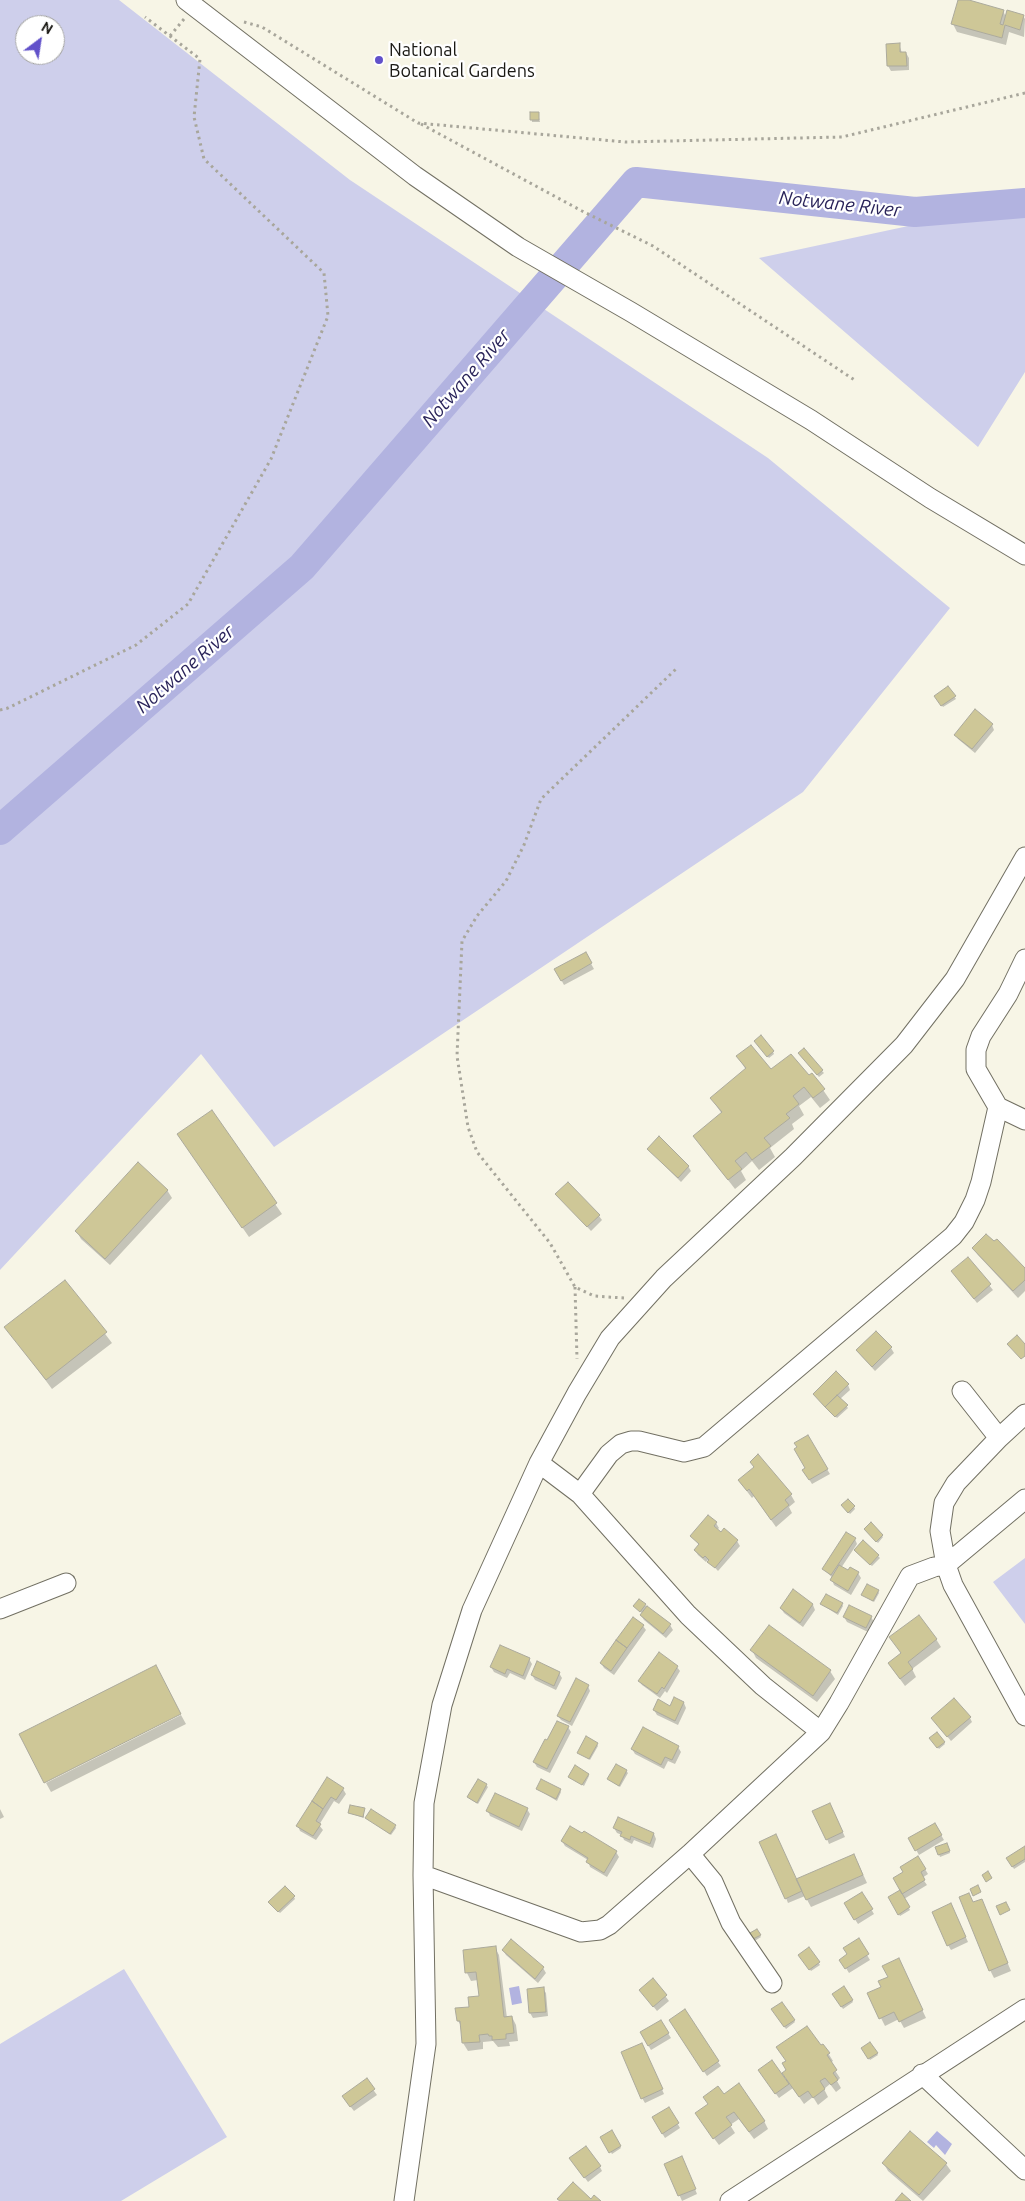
<!DOCTYPE html>
<html>
<head>
<meta charset="utf-8">
<style>
  body { margin:0 }
  #map { position:relative; width:1025px; height:2201px; overflow:hidden; background:#f7f5e6; font-family:Ubuntu,sans-serif }
  canvas { display:block }
  .north { position:absolute; left:15px; top:15px; width:50px; height:50px; box-sizing:border-box; background:#fff; border:1px solid #a3a3a1; border-radius:50%; rotate:31deg; font-size:14px; font-weight:700; line-height:20px; text-align:center; color:#1a1914 }
  .north::after { content:''; display:block; margin:auto; width:18px; height:22px; background:#6151ca; clip-path:polygon(50% 0,100% 100%,50% 72%,0 100%) }
</style>
</head>
<body>
<div id="map">
<canvas width="1025" height="2201"></canvas>
<div class="north">N</div>
</div>
<script>
const g = document.querySelector('canvas').getContext('2d');
g.lineJoin = 'round';
function fillPath(path, color) {
  g.fillStyle = color;
  g.fill(path, 'evenodd');
}
function shape(rows) {
  const path = new Path2D();
  for (const r of rows) {
    path.moveTo(r[0], r[1]);
    for (let i = 2; i < r.length; i += 2) path.lineTo(r[i], r[i + 1]);
  }
  return path;
}
function strokePath(path, color, width, dash) {
  g.strokeStyle = color;
  g.lineWidth = width;
  g.lineCap = dash ? 'butt' : 'round';
  g.setLineDash(dash || []);
  g.stroke(path);
}
function label(font, color, halo, rows, align = 'center') {
  g.font = font + ' Ubuntu,sans-serif';
  g.lineWidth = 4.5;
  g.setLineDash([]);
  g.textBaseline = 'middle';
  g.strokeStyle = halo;
  g.fillStyle = color;
  for (const [text, x, y, turn = 0] of rows) {
    g.save();
    g.translate(x, y);
    g.rotate((+turn || 0) * Math.PI / 180);
    g.textAlign = isNaN(turn) ? turn : align;
    if (halo) g.strokeText(text, 0, 0);
    g.fillText(text, 0, 0);
    g.restore();
  }
}
fillPath(shape([
  [0,0,119,0,350,180,768,458,950,608,803,792,274,1147,201,1054,0,1270],
  [25,25,55,25,55,55,25,55],
  [1025,201,1025,372,978,447,759,258],
  [1025,1558,1025,1624,993,1582],
  [124,1969,227,2137,121,2201,0,2201,0,2044]
]), '#cecfeb');
fillPath(shape([
  [519,1986,522,2003,512,2005,509,1988],
  [937,2131,952,2144,945,2155,936,2145,934,2148,927,2142]
]), '#b2b3e0');
fillPath(shape([
  [960,0,1003,11,1006,17,1023,16,1025,19,1024,37,1009,32,1006,45,957,32,953,24],
  [899,44,902,53,906,53,909,58,909,70,891,71,888,66],
  [531,113,538,113,540,122,532,122],
  [948,688,956,699,943,707,935,696],
  [992,725,994,730,975,753,958,739,956,735],
  [585,953,594,969,564,985,556,970],
  [757,1043,773,1052,774,1054,769,1058],
  [804,1050,822,1071,824,1073,819,1077,800,1055],
  [738,1057,771,1071,809,1077,812,1074,830,1100,820,1108,811,1097,799,1106,804,1115,792,1124,794,1129,770,1148,775,1157,759,1170,752,1161,741,1171,746,1180,735,1189,694,1136,722,1114,711,1098,746,1070],
  [211,1112,282,1214,249,1237,178,1135],
  [648,1149,688,1166,691,1171,681,1182],
  [167,1190,172,1198,110,1265,81,1239,77,1232],
  [557,1194,599,1216,602,1220,591,1231],
  [994,1243,1025,1270,1025,1291,1018,1298,978,1255,973,1248],
  [968,1259,993,1290,977,1303,956,1276],
  [65,1281,112,1343,52,1389,6,1327],
  [891,1348,894,1353,875,1371,857,1351],
  [848,1385,850,1390,840,1399,848,1408,837,1418,814,1394],
  [807,1437,830,1474,812,1484,804,1471,807,1469],
  [739,1481,791,1495,795,1502,789,1507,792,1513,776,1527,754,1496,752,1498],
  [844,1507,854,1507,855,1509,850,1514],
  [708,1517,716,1523,719,1528,717,1530,737,1541,740,1546,718,1571,708,1560,706,1562,698,1555,695,1550,699,1545,692,1536],
  [866,1531,882,1536,883,1537,878,1543],
  [855,1539,857,1544,841,1568,849,1572,858,1573,861,1578,851,1595,834,1585,832,1580,833,1578,823,1569],
  [863,1542,880,1558,872,1566,855,1551],
  [794,1591,813,1605,815,1610,803,1627,784,1613,781,1608],
  [878,1591,879,1593,874,1602,863,1595],
  [821,1604,842,1604,843,1606,838,1615],
  [645,1605,670,1625,673,1630,666,1638,644,1620,641,1615,643,1614,635,1607],
  [844,1617,871,1617,874,1622,868,1632,847,1622],
  [643,1626,646,1630,614,1675,604,1668,601,1663],
  [769,1627,830,1671,835,1679,817,1702,756,1658,752,1650],
  [936,1639,941,1647,912,1669,916,1677,905,1686,889,1664],
  [529,1659,532,1664,525,1680,510,1673,507,1678,494,1672,491,1667],
  [677,1667,680,1671,667,1693,665,1691,660,1698,642,1685,639,1681],
  [559,1673,562,1678,556,1690,535,1680,532,1675],
  [588,1686,590,1691,572,1726,561,1720,558,1716],
  [674,1699,684,1703,686,1708,678,1725,657,1715,654,1710,671,1707],
  [181,1715,186,1724,51,1792,46,1783],
  [932,1718,970,1718,972,1722,951,1741],
  [568,1727,571,1732,550,1773,537,1767,534,1762,548,1742],
  [937,1733,945,1744,939,1749,931,1738],
  [597,1744,598,1746,590,1760,579,1752],
  [678,1747,681,1752,675,1764,668,1761,664,1769,635,1754,632,1749],
  [626,1771,628,1773,620,1787,608,1779],
  [588,1774,589,1776,584,1786,570,1777],
  [327,1779,343,1789,346,1794,339,1804,334,1801,319,1825,323,1830,316,1840,300,1831,298,1826],
  [486,1785,488,1787,478,1804,470,1799,469,1797],
  [537,1789,560,1790,561,1792,557,1801],
  [0,1809,4,1817,0,1819],
  [364,1809,364,1818,349,1813],
  [527,1809,530,1814,522,1831,490,1816,488,1811],
  [832,1809,845,1837,829,1844,827,1839],
  [367,1818,395,1826,396,1828,391,1835],
  [935,1825,944,1840,919,1855,910,1839],
  [614,1828,654,1834,656,1839,653,1848,634,1840,632,1844,624,1840,622,1835,617,1833],
  [584,1832,616,1852,619,1857,607,1877,590,1867,588,1860,565,1846,562,1841,582,1835],
  [948,1846,950,1853,940,1857,936,1847],
  [1025,1847,1025,1862,1014,1869,1008,1858],
  [918,1858,928,1874,922,1878,927,1885,904,1899,910,1910,900,1916,890,1898,902,1891],
  [858,1863,867,1883,811,1907,805,1896,788,1903,786,1898,796,1880],
  [862,1894,874,1914,858,1924,845,1904],
  [294,1897,295,1899,280,1913,271,1904],
  [981,1900,1011,1971,994,1978,990,1970,973,1903],
  [953,1909,968,1942,951,1950,948,1945],
  [756,1931,761,1937,753,1942,749,1935],
  [512,1940,543,1968,546,1973,538,1983,506,1955,503,1950],
  [858,1940,870,1960,849,1973,841,1960,849,1954],
  [495,1948,499,1955,507,2018,512,2017,516,2025,518,2041,509,2042,510,2046,498,2047,493,2041,483,2042,483,2049,468,2051,463,2043,462,2027,458,2021,480,1997,478,1980,471,1981,467,1973,464,1951],
  [809,1949,820,1965,811,1971,800,1955],
  [902,1967,926,2018,904,2028,899,2019,885,2026,869,1994,883,1987,889,1978],
  [653,1980,669,2001,657,2011,640,1990],
  [844,1988,853,2002,843,2009,834,1994],
  [543,1989,546,1993,548,2016,533,2018,530,2013],
  [781,2003,795,2022,786,2029,773,2010],
  [661,2022,671,2038,651,2050,641,2033],
  [673,2025,718,2062,721,2066,707,2076],
  [870,2044,878,2055,870,2060,863,2049],
  [820,2047,828,2053,833,2061,830,2063,840,2078,837,2081,841,2088,836,2092,830,2084,824,2089,828,2097,818,2105,813,2097,804,2104,793,2088,779,2098,762,2075,785,2080],
  [644,2049,664,2094,645,2103,642,2098],
  [366,2080,377,2095,354,2111,346,2101],
  [723,2096,764,2121,768,2129,754,2139,739,2119,730,2125,735,2133,719,2145,701,2121,709,2105],
  [669,2109,680,2128,665,2138,653,2118],
  [611,2132,621,2148,612,2154,602,2137],
  [684,2162,697,2194,682,2201,666,2164],
  [574,2163,600,2167,602,2171,588,2182],
  [884,2164,946,2164,951,2171,923,2201,888,2171]
]), '#0003');
strokePath(shape([
  [0,830,302,567,636,182,915,212,1025,203]
]), '#b2b3e0', 30);
const building = shape([
  [958,0,969,0,1004,10,1000,24,1003,25,1007,10,1024,15,1020,30,1005,25,1002,38,951,24,958,0],
  [900,43,900,52,906,52,907,66,887,66,886,44,900,43],
  [530,112,539,112,539,120,530,120,530,112],
  [948,686,956,696,941,706,934,696,948,686],
  [975,709,993,724,972,749,954,735,975,709],
  [586,952,592,963,561,981,554,969,586,952],
  [761,1035,774,1051,767,1057,754,1041,761,1035],
  [751,1045,771,1069,791,1054,809,1075,812,1073,825,1089,813,1098,804,1087,793,1096,799,1104,786,1114,790,1118,764,1138,771,1146,752,1160,746,1152,735,1161,742,1169,728,1180,693,1136,722,1112,710,1098,746,1068,736,1056,751,1045],
  [804,1048,823,1070,817,1075,798,1053,804,1048],
  [212,1110,277,1203,242,1228,177,1134,212,1110],
  [659,1136,689,1166,678,1178,647,1149,659,1136],
  [138,1162,168,1190,105,1259,75,1231,138,1162],
  [568,1182,600,1215,587,1227,555,1194,568,1182],
  [986,1234,994,1241,997,1239,1025,1268,1025,1280,1013,1291,972,1248,986,1234],
  [968,1257,991,1284,974,1299,951,1271,968,1257],
  [65,1280,107,1332,46,1380,4,1327,65,1280],
  [876,1331,892,1347,872,1367,856,1350,876,1331],
  [1017,1335,1025,1344,1025,1356,1021,1359,1007,1344,1017,1335],
  [836,1371,849,1384,825,1407,813,1394,836,1371],
  [837,1395,848,1405,835,1417,825,1407,837,1395],
  [808,1435,828,1469,809,1480,802,1470,805,1468,794,1449,797,1447,794,1443,808,1435],
  [758,1454,792,1494,785,1500,789,1505,771,1520,749,1489,747,1491,738,1480,754,1467,750,1462,758,1454],
  [848,1499,855,1506,848,1513,841,1505,848,1499],
  [708,1515,717,1522,714,1526,721,1532,724,1528,738,1540,715,1568,707,1562,709,1560,705,1556,703,1558,694,1550,699,1544,690,1536,708,1515],
  [871,1522,883,1535,876,1542,864,1529,871,1522],
  [846,1532,856,1538,831,1575,822,1569,846,1532],
  [863,1540,879,1555,870,1565,854,1550,863,1540],
  [839,1565,848,1570,850,1567,859,1572,848,1591,830,1580,839,1565],
  [867,1584,879,1590,873,1601,861,1595,867,1584],
  [793,1589,813,1604,800,1623,780,1608,793,1589],
  [826,1594,843,1603,837,1613,820,1604,826,1594],
  [639,1599,646,1604,640,1612,633,1606,639,1599],
  [849,1605,872,1616,866,1628,843,1617,849,1605],
  [647,1606,671,1624,663,1634,640,1615,647,1606],
  [919,1615,937,1639,908,1662,913,1669,900,1679,888,1663,901,1653,889,1637,919,1615],
  [633,1617,644,1625,627,1648,616,1640,633,1617],
  [769,1625,831,1670,813,1696,750,1650,769,1625],
  [616,1640,627,1648,611,1671,600,1663,616,1640],
  [500,1645,530,1658,523,1676,507,1669,505,1674,490,1667,500,1645],
  [659,1652,678,1666,664,1689,662,1687,657,1694,638,1681,659,1652],
  [537,1661,560,1672,554,1686,531,1675,537,1661],
  [156,1665,181,1714,44,1783,19,1734,156,1665],
  [576,1678,589,1685,570,1722,557,1716,576,1678],
  [674,1697,684,1702,675,1721,653,1710,658,1699,670,1706,674,1697],
  [954,1698,971,1717,947,1737,931,1718,954,1698],
  [557,1721,569,1726,547,1769,533,1762,545,1739,547,1740,557,1721],
  [643,1727,679,1746,672,1760,665,1757,661,1765,631,1749,643,1727],
  [937,1732,945,1742,937,1748,929,1738,937,1732],
  [586,1736,598,1743,589,1759,577,1753,586,1736],
  [616,1764,627,1770,619,1786,607,1779,616,1764],
  [575,1765,589,1774,582,1785,568,1777,575,1765],
  [327,1777,344,1788,336,1800,331,1797,323,1809,312,1801,327,1777],
  [478,1779,487,1784,477,1803,467,1797,478,1779],
  [541,1779,561,1789,556,1799,536,1789,541,1779],
  [495,1793,528,1808,519,1827,486,1811,495,1793],
  [312,1801,323,1809,316,1821,321,1824,313,1836,296,1826,312,1801],
  [830,1803,843,1832,826,1840,812,1811,830,1803],
  [350,1805,365,1808,363,1817,348,1813,350,1805],
  [371,1809,396,1825,390,1834,365,1818,371,1809],
  [618,1817,654,1833,650,1844,631,1836,630,1840,620,1836,622,1832,613,1828,618,1817],
  [935,1823,942,1835,915,1851,908,1838,935,1823],
  [570,1826,582,1833,584,1831,617,1851,604,1873,586,1862,588,1858,561,1841,570,1826],
  [776,1834,802,1891,785,1899,759,1842,776,1834],
  [947,1843,950,1851,938,1855,935,1847,947,1843],
  [1025,1846,1025,1859,1012,1867,1006,1858,1025,1846],
  [854,1854,863,1875,806,1900,796,1879,854,1854],
  [918,1856,926,1869,921,1872,925,1880,902,1894,893,1878,903,1872,900,1867,918,1856],
  [988,1871,992,1878,986,1882,982,1875,988,1871],
  [978,1885,981,1892,973,1896,970,1889,978,1885],
  [285,1886,295,1896,278,1912,268,1902,285,1886],
  [900,1890,910,1907,898,1915,888,1897,900,1890],
  [862,1892,873,1909,854,1920,844,1903,862,1892],
  [969,1893,973,1902,982,1899,1008,1963,989,1971,959,1897,969,1893],
  [1006,1902,1010,1910,1000,1915,996,1906,1006,1902],
  [951,1903,966,1937,947,1946,932,1912,951,1903],
  [757,1929,761,1935,751,1940,748,1934,757,1929],
  [859,1938,869,1954,845,1969,839,1960,847,1954,843,1948,859,1938],
  [511,1939,544,1967,535,1979,502,1950,511,1939],
  [496,1946,504,2017,512,2016,514,2033,506,2034,506,2039,492,2040,492,2036,489,2036,488,2034,479,2035,480,2042,462,2043,460,2021,457,2021,455,2008,469,2007,468,1997,479,1996,476,1972,465,1973,463,1950,496,1946],
  [809,1947,820,1962,809,1970,798,1955,809,1947],
  [899,1958,923,2010,899,2022,894,2012,879,2019,867,1993,881,1987,878,1981,888,1977,882,1966,899,1958],
  [653,1978,667,1995,653,2007,639,1990,653,1978],
  [844,1986,853,2000,841,2007,832,1994,844,1986],
  [544,1987,546,2012,529,2013,527,1989,544,1987],
  [782,2002,795,2020,784,2027,771,2009,782,2002],
  [685,2009,719,2061,703,2072,669,2020,685,2009],
  [661,2020,669,2033,648,2046,640,2032,661,2020],
  [807,2026,821,2045,823,2044,830,2053,827,2055,837,2070,833,2073,838,2080,831,2085,825,2078,820,2081,825,2089,813,2098,808,2091,799,2097,782,2073,786,2070,782,2063,786,2061,776,2047,807,2026],
  [870,2042,878,2053,868,2059,861,2048,870,2042],
  [642,2043,663,2089,641,2099,621,2052,642,2043],
  [772,2060,789,2084,775,2094,758,2070,772,2060],
  [367,2078,375,2089,350,2107,342,2096,367,2078],
  [739,2083,765,2121,749,2132,734,2112,726,2117,732,2125,713,2139,695,2113,708,2104,703,2097,718,2086,724,2094,739,2083],
  [669,2107,679,2123,662,2134,652,2117,669,2107],
  [612,2130,621,2146,609,2153,600,2137,612,2130],
  [910,2131,947,2163,919,2195,882,2163,910,2131],
  [586,2146,601,2166,584,2178,569,2158,586,2146],
  [682,2156,696,2189,678,2196,664,2164,682,2156],
  [573,2182,591,2199,594,2195,601,2201,560,2201,557,2199,573,2182],
  [902,2193,911,2201,895,2201,902,2193]
]);
fillPath(building, '#cec797');
strokePath(building, '#acaa9c', 1);
const minor = shape([
  [186,0,415,176,518,247,631,312,811,420,930,498,1025,555],
  [1025,959,1008,994,981,1036,976,1050,976,1069,998,1107,1025,1120],
  [962,1391,999,1438,1025,1414],
  [999,1438,956,1483,944,1503,940,1531,946,1565,1025,1499],
  [539,1463,580,1494,688,1615,763,1686,821,1732],
  [580,1494,609,1454,621,1444,631,1441,639,1441,684,1452,704,1447,953,1236,964,1222,975,1200,981,1182,998,1107],
  [0,1609,66,1583],
  [690,1854,713,1882,731,1923,772,1983],
  [423,1875,581,1932,600,1930,609,1925,690,1854,821,1732,839,1703,910,1576,934,1567,946,1565,953,1585,1025,1716],
  [922,2074,1025,2170],
  [404,2201,426,2044,423,1875,424,1803,442,1705,472,1610,539,1463,577,1393,610,1338,664,1278,793,1157,904,1045,955,979,1025,857],
  [730,2201,1025,2009]
]);
strokePath(minor, '#727063', 21);
strokePath(shape([
  [244,22,262,27,418,123,625,142,842,137,1025,93],
  [170,36,184,19],
  [421,124,582,211,653,246,856,381],
  [0,710,8,708,136,645,188,604,271,459,328,316,324,273,204,159,194,117,200,59,145,17],
  [575,1287,577,1359],
  [624,1298,594,1296,575,1287,550,1243,477,1152,468,1127,457,1056,462,941,477,916,506,881,524,845,541,799,676,669]
]), '#a8a69b', 3, [2.5, 4]);
strokePath(minor, '#fff', 19);
for (const [x, y, r, color] of [
  [379,60,5,"#6151ca"]
]) {
  const dot = new Path2D();
  dot.arc(x, y, r, 0, 2 * Math.PI);
  g.fillStyle = color;
  g.fill(dot);
  strokePath(dot, '#fff', 2);
}
label('18px', '#1a1914', '#fff', [
  ["National",389,50],
  ["Botanical Gardens",389,71]
], 'left');
label('italic 19px', '#2a245a', '#fff', [
  ["Notwane River",840,204,6],
  ["Notwane River",466,378,-49],
  ["Notwane River",185,669,-41]
]);
</script>
</body>
</html>
